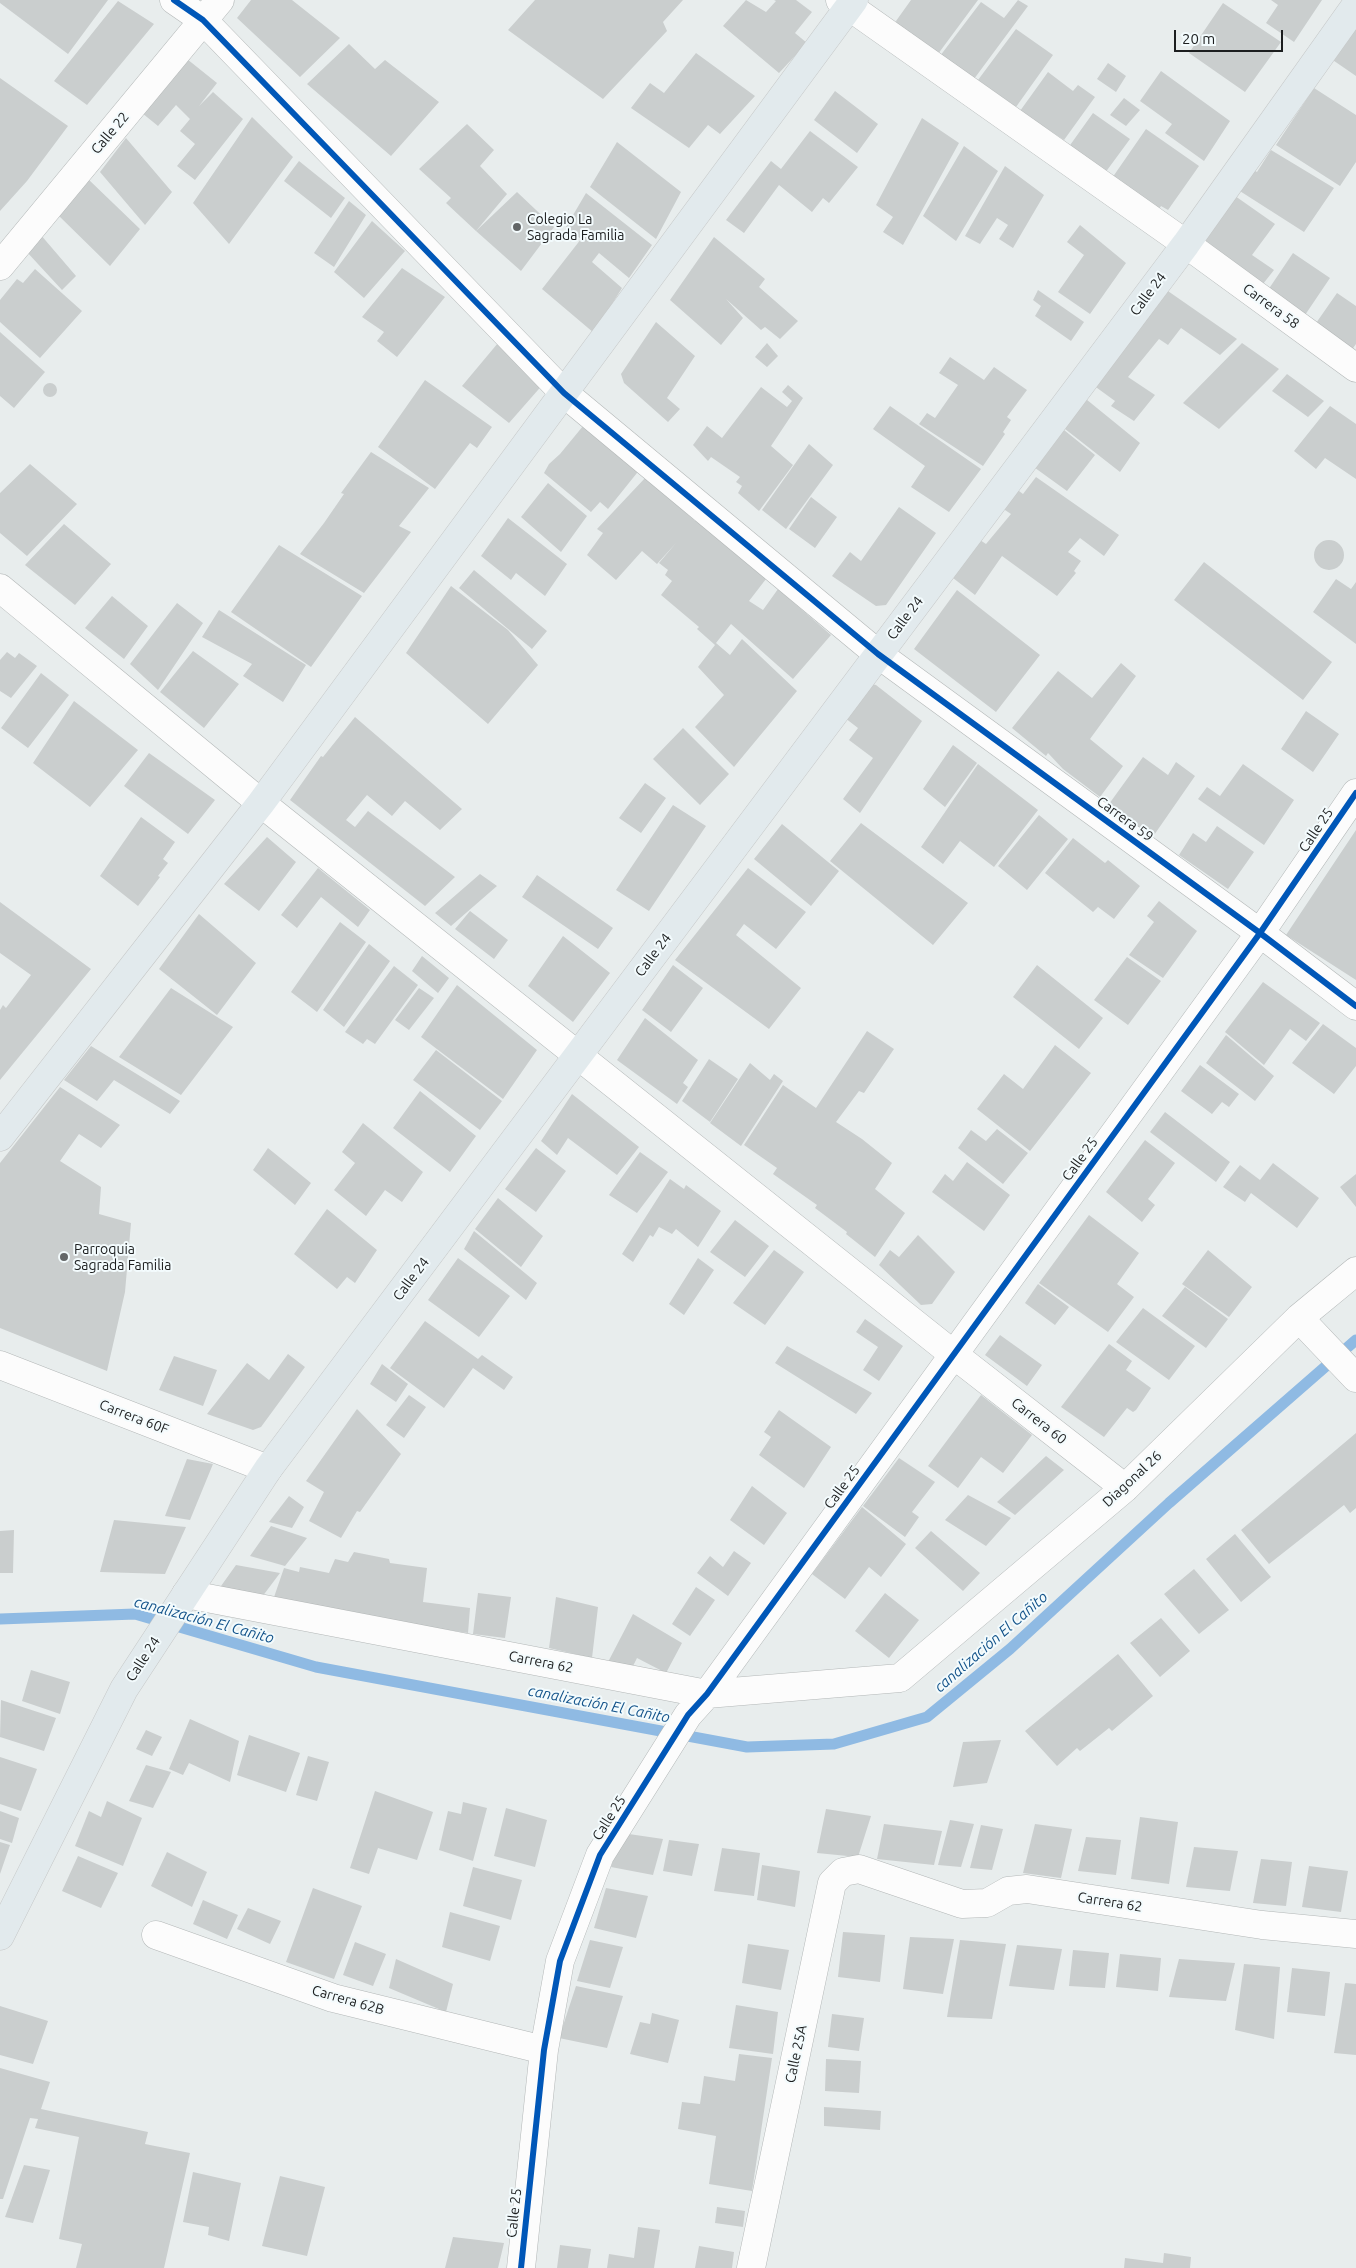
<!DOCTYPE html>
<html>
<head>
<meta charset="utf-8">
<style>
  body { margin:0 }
  #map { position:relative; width:1356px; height:2268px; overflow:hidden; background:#e8eded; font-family:Ubuntu,sans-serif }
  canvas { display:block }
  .scale { position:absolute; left:1174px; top:30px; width:109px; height:22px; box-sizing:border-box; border:2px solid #1c1e1f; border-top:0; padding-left:6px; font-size:15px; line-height:18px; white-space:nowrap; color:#1c1e1f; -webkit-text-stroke:4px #f3fbfd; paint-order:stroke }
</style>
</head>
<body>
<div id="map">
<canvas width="1356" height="2268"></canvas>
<div class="scale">20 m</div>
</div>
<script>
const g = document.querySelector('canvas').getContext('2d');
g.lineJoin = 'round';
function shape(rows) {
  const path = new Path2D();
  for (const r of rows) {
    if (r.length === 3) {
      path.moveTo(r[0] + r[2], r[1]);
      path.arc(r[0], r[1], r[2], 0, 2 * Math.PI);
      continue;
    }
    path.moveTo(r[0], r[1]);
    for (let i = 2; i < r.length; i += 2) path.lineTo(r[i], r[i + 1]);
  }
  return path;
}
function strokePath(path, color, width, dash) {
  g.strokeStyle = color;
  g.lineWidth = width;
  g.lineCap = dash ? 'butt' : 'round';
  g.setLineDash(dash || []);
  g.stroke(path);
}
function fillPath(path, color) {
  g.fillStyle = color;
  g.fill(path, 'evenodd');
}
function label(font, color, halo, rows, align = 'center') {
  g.font = font + ' Ubuntu,sans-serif';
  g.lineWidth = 4;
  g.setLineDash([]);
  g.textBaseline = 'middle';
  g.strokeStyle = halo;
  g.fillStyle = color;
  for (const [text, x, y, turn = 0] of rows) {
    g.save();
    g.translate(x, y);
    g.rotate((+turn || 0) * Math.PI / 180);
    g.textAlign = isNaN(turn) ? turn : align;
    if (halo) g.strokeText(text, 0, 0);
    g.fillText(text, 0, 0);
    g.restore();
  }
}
strokePath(shape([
  [0,1619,135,1614,316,1667,747,1747,834,1744,927,1717,1010,1649,1169,1503,1356,1340]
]), '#8fbae3', 11);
fillPath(shape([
  [0,0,108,0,68,54,0,3],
  [251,0,292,0,340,38,300,77,237,18],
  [535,0,683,0,663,22,667,31,603,99,508,30],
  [746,0,766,12,776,1,774,0,796,0,812,12,795,33,807,43,779,73,723,26],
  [911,0,978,0,938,54,897,27,896,21],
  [1018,0,1028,6,974,79,940,56,981,2,1004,18],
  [1271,0,1322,0,1294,42,1266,23,1278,5],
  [118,1,154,24,87,105,54,81],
  [1223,3,1281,42,1245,92,1189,53],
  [1356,9,1356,76,1324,54],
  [1016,29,1053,55,1016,107,978,80],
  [349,44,375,69,385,60,439,102,391,156,307,84],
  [696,53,755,96,720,134,708,125,689,148,631,108,650,83,664,93],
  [187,59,217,83,199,106,213,92,243,119,195,180,177,166,195,144,180,131,190,119,176,105,158,126,142,113],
  [1108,63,1126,76,1116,92,1097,79],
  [1161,71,1230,121,1204,161,1165,133,1172,124,1140,101],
  [1048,72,1073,91,1078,85,1095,97,1064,140,1020,111],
  [0,78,68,126,27,181,0,211],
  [1314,88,1356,115,1356,162,1340,186,1276,145],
  [835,91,878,124,857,153,814,120],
  [1124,98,1140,110,1126,126,1110,115],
  [1093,113,1130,139,1105,173,1068,148],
  [252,117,293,157,229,244,193,203],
  [922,118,959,143,903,245,883,232,893,217,876,205],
  [467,124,494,150,480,166,507,194,476,231,446,203,451,198,419,169],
  [1146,129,1199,166,1168,210,1161,206,1156,214,1110,181],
  [810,131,858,167,829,203,823,198,812,212,779,185,744,233,726,220,771,161,781,169],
  [126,138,172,192,145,225,100,172],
  [617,142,681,192,656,239,590,187],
  [964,146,998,171,956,241,923,216],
  [1271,150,1334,188,1304,232,1232,186,1246,166,1257,172],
  [299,161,345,198,331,218,284,181],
  [1005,166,1044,195,1013,248,999,239,1008,225,997,218,980,244,965,236],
  [87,178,140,229,110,266,57,214],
  [1228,191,1275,224,1252,255,1274,270,1259,289,1193,241],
  [517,192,554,227,521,271,476,231],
  [586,193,652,245,629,278,599,253,592,262,622,288,594,333,542,289,581,239,566,227],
  [349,201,366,215,334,267,314,253],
  [372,221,405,251,364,298,334,272],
  [1080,225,1126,263,1090,314,1058,292,1084,255,1067,242],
  [40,234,76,276,62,290,26,251],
  [714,237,765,279,759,287,798,321,780,339,765,327,761,330,726,299,743,318,721,345,670,300],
  [1293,253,1330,278,1303,318,1266,293],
  [402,268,445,297,397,357,377,341,384,332,362,317],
  [35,269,82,311,40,358,0,322,0,300,17,279,23,283],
  [1165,289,1237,339,1220,355,1181,328,1168,345,1159,339,1128,377,1155,395,1134,421,1111,406,1115,401,1093,385],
  [1038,290,1084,322,1071,341,1035,316,1041,306,1033,300],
  [1337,293,1356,306,1356,344,1351,351,1314,326],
  [656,322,695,356,667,398,680,409,668,422,624,383,621,374],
  [0,332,45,372,14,408,0,396],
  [498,343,545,382,509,423,462,386],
  [767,343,778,356,767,367,755,357],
  [1242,343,1279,369,1219,429,1183,403],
  [950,357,984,380,994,367,1027,390,1007,417,1011,420,1003,432,1005,434,983,466,919,424,927,413,935,418,958,385,939,373],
  [1287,374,1324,401,1308,417,1272,391],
  [425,380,492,427,477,448,470,443,435,489,378,447],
  [50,390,7],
  [788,385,803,398,771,446,793,465,759,511,738,493,742,486,736,482,740,477,711,457,708,461,693,445,707,426,722,438,761,387,787,407,792,401,782,392],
  [1081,395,1140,443,1120,472,1060,425],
  [890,406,981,469,949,512,911,487,925,466,873,429],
  [1330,406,1356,424,1356,479,1325,458,1316,469,1294,451],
  [588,420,645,463,608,509,600,502,591,512,544,473,549,464,560,454],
  [1059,426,1095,455,1067,491,1031,465],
  [809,444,833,465,786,529,762,510],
  [371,452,429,488,399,526,411,532,364,593,300,554,324,523,344,494,341,493],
  [30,464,77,504,27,556,0,533,0,493],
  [646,477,695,521,698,518,766,579,749,601,763,610,778,589,831,635,793,679,731,624,716,643,730,655,742,639,797,691,734,767,695,727,724,695,698,667,715,645,697,629,699,627,661,595,672,581,665,575,668,570,659,563,676,543,657,564,642,551,616,580,587,555,603,533,597,529],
  [1036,477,1119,535,1104,556,1080,538,1068,552,1081,561,1074,571,1076,573,1057,596,1002,556,975,595,953,578,980,540,986,544,1011,514,1002,508,1015,488,1023,494],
  [548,483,587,516,561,552,521,517],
  [811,497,837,517,815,548,789,529],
  [899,507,936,533,886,605,876,606,832,576,850,552,861,561],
  [508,518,567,564,545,596,516,573,511,580,481,556],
  [64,524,111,564,75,605,25,565],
  [1329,555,15],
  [279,545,362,596,311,667,231,612],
  [1204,562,1332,662,1303,700,1174,600],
  [474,570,547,631,532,649,459,588],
  [1336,579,1351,589,1356,582,1356,644,1313,612],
  [451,586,508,630,538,665,488,724,406,653],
  [957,590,1040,655,996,712,914,649],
  [112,596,148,626,124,659,85,628],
  [177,603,203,623,158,690,130,664],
  [219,610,306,665,283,702,243,676,252,664,202,637],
  [193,651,239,684,204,728,160,692],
  [7,652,15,658,19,653,37,666,11,698,0,691,0,660],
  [1121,663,1136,676,1090,739,1123,766,1100,797,1063,769,1048,753,1046,756,1012,728,1058,671,1092,698],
  [41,673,69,695,28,748,1,728],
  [868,683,876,685,922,721,860,813,843,799,873,758,849,740,858,728,845,718],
  [74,701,138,750,90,807,33,763],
  [1306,711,1339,734,1313,772,1281,749],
  [355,717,462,809,440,830,405,801,392,816,367,795,346,820,355,827,368,811,455,877,425,906,290,800,321,756,323,757],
  [683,728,729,774,700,805,653,759],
  [953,745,977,763,945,807,923,789],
  [149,753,215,800,188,834,124,786],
  [1143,757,1168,775,1176,762,1195,776,1152,838,1109,804],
  [978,764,1038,810,994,867,960,841,943,864,921,847],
  [1243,764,1294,800,1264,845,1198,799,1207,787,1220,796],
  [645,783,666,798,641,833,619,818],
  [673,805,706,826,649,911,616,890],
  [1039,815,1068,839,1027,890,998,866],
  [141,817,175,842,163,859,168,863,158,876,160,877,138,906,100,876],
  [861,823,968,903,933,945,830,861],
  [782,824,839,871,811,906,754,859],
  [1217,826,1254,852,1228,889,1179,855,1193,833,1206,842],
  [1356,830,1356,980,1286,935],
  [267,837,296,862,259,911,224,884],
  [1073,838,1105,863,1108,860,1140,886,1114,919,1098,907,1093,912,1045,873],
  [318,868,370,910,358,927,321,897,297,928,281,915],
  [748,868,806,912,776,949,744,924,736,935,801,988,769,1029,675,960],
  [480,874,497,886,451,926,435,913],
  [537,875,613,928,598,949,522,897],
  [1159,901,1197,931,1163,978,1129,955,1154,922,1147,916],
  [0,902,91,969,0,1080,0,1010,3,1005,6,1008,31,975,0,953],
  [470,911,508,940,494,959,455,929],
  [199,914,256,963,217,1015,159,969],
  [340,922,366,942,317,1012,291,992],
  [563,936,610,973,573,1022,528,986],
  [369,944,390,961,344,1027,323,1010],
  [422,956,449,978,438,993,412,971],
  [1127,957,1161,981,1128,1025,1094,1000],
  [673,965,703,988,671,1032,642,1010],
  [1037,965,1103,1018,1079,1049,1013,997],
  [394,966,418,985,375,1044,367,1039,363,1044,345,1032],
  [1263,982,1320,1023,1306,1041,1290,1029,1264,1065,1225,1032],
  [457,985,537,1050,503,1099,421,1037],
  [171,988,233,1027,181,1095,119,1057],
  [419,988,434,998,409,1030,395,1020],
  [645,1018,698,1060,683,1083,688,1087,677,1104,617,1060],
  [1323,1024,1356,1048,1356,1066,1334,1094,1292,1063],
  [867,1031,894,1049,864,1093,859,1091,836,1122,862,1139,892,1163,875,1189,905,1213,875,1257,846,1234,847,1232,815,1208,817,1205,773,1174,777,1168,744,1145,783,1085,816,1108],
  [1226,1035,1274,1076,1255,1101,1206,1063],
  [1055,1045,1091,1073,1030,1151,977,1109,1004,1074,1023,1089],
  [91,1046,153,1084,180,1101,170,1114,114,1080,97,1101,64,1080],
  [436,1050,502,1101,480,1130,413,1080],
  [709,1059,738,1079,710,1122,682,1101],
  [750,1063,770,1080,774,1074,783,1081,741,1146,710,1123],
  [1200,1065,1239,1094,1229,1107,1222,1102,1212,1114,1181,1091],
  [60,1087,120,1125,101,1148,79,1134,60,1161,101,1187,99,1214,131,1223,125,1292,107,1371,0,1328,0,1163],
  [420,1091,476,1136,450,1172,393,1128],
  [572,1094,639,1147,617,1175,568,1138,557,1155,541,1141],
  [1165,1112,1230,1162,1216,1182,1150,1132],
  [363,1123,423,1172,402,1202,385,1190,366,1216,334,1190,355,1163,342,1152],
  [997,1129,1028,1153,1003,1184,958,1148,971,1130,986,1141],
  [1145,1140,1175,1163,1148,1199,1155,1205,1142,1222,1106,1192],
  [268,1148,311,1183,295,1205,253,1170],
  [536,1148,566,1171,536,1212,505,1189],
  [640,1152,668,1172,637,1213,609,1195],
  [967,1162,1010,1195,984,1231,932,1192,945,1174,953,1181],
  [1273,1163,1319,1198,1297,1228,1251,1193,1245,1202,1223,1187,1240,1165,1260,1180],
  [1356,1174,1356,1207,1340,1187],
  [670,1179,684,1189,686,1185,721,1211,698,1247,676,1229,672,1234,659,1227,653,1237,650,1235,633,1262,622,1254],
  [498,1198,543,1236,521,1267,475,1229],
  [327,1209,377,1250,355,1283,347,1277,337,1289,294,1254],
  [1089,1215,1139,1253,1117,1284,1134,1297,1108,1332,1039,1283],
  [735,1220,769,1246,745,1277,710,1252],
  [474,1231,537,1283,526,1300,464,1249],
  [918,1235,955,1272,932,1304,921,1305,879,1265,890,1250,899,1257],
  [774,1250,804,1272,765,1325,733,1303],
  [1208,1250,1252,1287,1229,1317,1182,1284],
  [458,1258,510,1296,479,1337,428,1300],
  [698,1258,714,1270,684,1315,669,1304],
  [1038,1284,1069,1307,1055,1325,1025,1303],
  [1185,1287,1228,1319,1206,1348,1162,1316],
  [1143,1308,1195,1346,1169,1380,1116,1342],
  [865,1319,903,1346,879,1381,863,1370,878,1347,856,1332],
  [425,1321,478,1359,482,1355,513,1377,504,1390,473,1368,444,1408,390,1368],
  [1000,1335,1042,1365,1027,1386,985,1355],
  [1109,1344,1132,1361,1126,1370,1151,1388,1136,1410,1133,1412,1127,1408,1104,1437,1061,1407],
  [787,1346,872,1393,856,1414,775,1363],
  [288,1354,305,1367,261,1427,253,1430,207,1414,247,1363,269,1380],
  [174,1356,217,1370,203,1406,159,1390],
  [382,1364,408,1384,396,1402,370,1384],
  [409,1395,426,1407,404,1438,386,1425],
  [981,1395,1032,1435,1003,1473,981,1457,958,1488,928,1466],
  [357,1409,401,1454,360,1512,357,1511,341,1538,309,1521,324,1492,306,1481],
  [779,1410,831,1447,804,1488,759,1455,771,1437,764,1432],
  [1356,1433,1356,1508,1350,1513,1344,1505,1269,1564,1241,1530],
  [1046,1456,1064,1470,1015,1515,997,1502],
  [899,1458,935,1482,912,1512,919,1517,905,1537,863,1506],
  [187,1459,213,1464,190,1520,165,1516],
  [752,1486,787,1513,764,1545,730,1520],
  [968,1495,1011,1518,986,1546,945,1520],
  [289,1496,304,1507,292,1528,269,1522],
  [862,1507,906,1544,881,1577,869,1567,845,1599,812,1574],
  [114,1520,186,1527,165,1574,100,1572],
  [271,1526,307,1538,285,1566,250,1556],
  [14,1530,13,1573,0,1573,0,1531],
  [931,1531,980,1573,963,1591,915,1548],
  [1235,1534,1271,1577,1241,1602,1206,1559],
  [734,1551,751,1563,728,1596,697,1573,710,1556,723,1567],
  [354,1552,389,1559,390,1563,427,1568,423,1602,470,1608,468,1633,272,1603,284,1568,299,1572,300,1567,329,1573,335,1559,348,1562],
  [236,1565,280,1573,259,1601,216,1593],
  [1194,1569,1229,1610,1199,1634,1164,1594],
  [696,1587,715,1600,690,1636,672,1624],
  [478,1593,511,1597,505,1638,473,1634],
  [885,1593,919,1620,889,1658,855,1631],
  [556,1597,598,1607,592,1658,549,1648],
  [633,1614,682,1643,666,1673,637,1658,632,1668,608,1662],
  [1161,1618,1190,1651,1160,1677,1130,1643],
  [1118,1654,1153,1696,1112,1731,1109,1728,1080,1751,1077,1748,1057,1766,1025,1731],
  [31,1670,70,1682,60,1714,22,1701],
  [1,1700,56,1718,44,1751,0,1737],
  [190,1719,239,1741,230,1782,189,1763,183,1775,169,1769],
  [146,1730,162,1737,152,1756,136,1749],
  [249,1735,300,1753,286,1792,237,1775],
  [1001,1740,987,1783,953,1787,963,1742],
  [308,1756,329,1762,317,1801,296,1795],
  [0,1757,37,1769,21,1811,0,1804],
  [146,1765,171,1772,153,1808,129,1801],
  [375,1791,433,1812,417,1860,378,1848,369,1874,350,1868],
  [107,1801,142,1818,123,1866,75,1846,89,1811,101,1817],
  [463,1802,487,1808,473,1861,439,1850,448,1811,461,1814],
  [506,1808,547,1820,535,1867,494,1856],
  [826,1809,871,1816,858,1857,817,1853],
  [0,1811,19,1818,12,1843,0,1839],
  [1140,1817,1178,1822,1169,1884,1131,1879],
  [950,1820,974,1824,961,1867,938,1865],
  [884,1824,942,1831,934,1865,877,1859],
  [1035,1824,1072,1829,1061,1878,1023,1873],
  [981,1825,1003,1829,992,1870,970,1868],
  [622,1833,663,1839,653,1875,611,1867],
  [1086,1837,1121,1840,1116,1875,1078,1871],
  [669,1840,699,1844,692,1876,663,1871],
  [0,1842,10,1845,0,1874],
  [1194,1847,1238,1851,1230,1891,1186,1887],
  [722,1848,760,1853,754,1896,714,1891],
  [167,1852,207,1872,192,1907,151,1886],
  [78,1856,118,1873,101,1908,62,1891],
  [1261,1859,1292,1862,1286,1906,1253,1903],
  [762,1865,800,1871,795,1907,757,1900],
  [1309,1866,1348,1871,1341,1912,1302,1907],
  [473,1867,522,1880,511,1920,463,1906],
  [313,1888,362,1906,334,1979,286,1962],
  [606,1888,648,1896,636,1938,594,1928],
  [203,1900,238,1915,227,1939,193,1924],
  [248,1908,281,1921,270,1944,237,1929],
  [450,1912,500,1926,490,1961,442,1947],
  [843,1932,885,1935,880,1982,838,1977],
  [910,1937,954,1939,943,1994,903,1989],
  [590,1940,623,1947,610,1988,577,1981],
  [960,1940,1006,1944,992,2019,947,2017],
  [355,1942,386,1954,373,1986,343,1975],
  [748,1944,789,1950,781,1990,742,1983],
  [1017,1945,1062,1949,1054,1990,1009,1986],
  [1073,1950,1109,1953,1105,1988,1069,1986],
  [1120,1954,1161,1958,1158,1991,1116,1987],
  [396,1959,453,1984,446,2012,389,1988],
  [1179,1959,1235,1963,1226,2001,1169,1997],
  [1244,1964,1280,1967,1274,2039,1235,2030],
  [1292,1968,1330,1972,1325,2016,1287,2012],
  [1345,1983,1356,1984,1356,2055,1334,2053],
  [576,1986,623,1996,607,2048,559,2038],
  [736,2005,778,2012,773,2054,729,2048],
  [0,2006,48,2021,33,2064,0,2055],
  [652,2013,679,2020,668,2063,630,2054,640,2022,650,2024],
  [832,2014,864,2018,859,2051,828,2047],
  [739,2054,772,2058,752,2191,709,2184,716,2136,678,2129,682,2102,700,2104,704,2076,735,2081],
  [826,2059,861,2061,859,2093,825,2091],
  [0,2068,50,2082,41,2109,148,2132,145,2144,190,2153,164,2268,76,2268,82,2244,59,2239,79,2137,35,2128,38,2119,30,2118,3,2199,0,2199],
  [824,2107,881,2111,880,2130,824,2126],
  [24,2165,50,2170,33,2223,5,2217],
  [193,2172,241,2183,229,2241,208,2235,209,2227,183,2222],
  [280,2176,325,2187,307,2256,262,2246],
  [717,2207,745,2211,743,2227,715,2223],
  [638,2227,660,2230,654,2268,607,2268,609,2254,634,2258],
  [453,2237,504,2243,498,2268,445,2268],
  [560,2245,591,2249,588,2268,557,2268],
  [699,2246,734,2252,732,2268,695,2268],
  [1164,2253,1191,2257,1190,2268,1124,2268,1125,2258,1163,2263]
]), '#cacece');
const minor = shape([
  [174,0,203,20,564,393,878,654,1260,933,1356,1006],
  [840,0,1186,244,1356,368],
  [0,266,220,0],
  [0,588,261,803,953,1354,1125,1488],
  [1299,1318,1356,1378],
  [0,1365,268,1469],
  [186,1594,707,1694,900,1678,1125,1488,1299,1318,1356,1271],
  [156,1935,333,1998,544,2050],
  [521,2268,544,2050,560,1961,600,1855,688,1715,707,1694,1260,933,1356,793],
  [751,2268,832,1883,843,1872,859,1869,962,1904,987,1903,1008,1891,1027,1889,1262,1925,1356,1934]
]);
const major = shape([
  [0,1137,261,803,854,0],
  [0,1936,124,1689,268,1469,1186,244,1356,5]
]);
strokePath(minor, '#b3b7b7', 29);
strokePath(major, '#c5c7c7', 29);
strokePath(minor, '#fcfcfc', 28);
strokePath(major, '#e2eaed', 28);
strokePath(shape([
  [174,0,203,20,564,393,878,654,1260,933,1356,1006],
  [521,2268,544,2050,560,1961,600,1855,688,1715,707,1694,1260,933,1356,793]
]), '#0057b8', 6);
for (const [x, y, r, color] of [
  [517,227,5,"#636667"],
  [64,1257,5,"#636667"]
]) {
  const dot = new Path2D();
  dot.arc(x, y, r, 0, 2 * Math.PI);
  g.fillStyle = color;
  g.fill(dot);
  strokePath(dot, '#f3fbfd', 2);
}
label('14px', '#1c1e1f', '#f3fbfd', [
  ["Calle 22",110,133,-50],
  ["Calle 24",1148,294,-53],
  ["Carrera 58",1271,306,36],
  ["Calle 24",905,618,-53],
  ["Carrera 59",1125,819,36],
  ["Calle 25",1316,830,-56],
  ["Calle 24",653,955,-53],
  ["Calle 25",1080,1159,-54],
  ["Calle 24",411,1279,-53],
  ["Carrera 60F",134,1417,21],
  ["Carrera 60",1039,1421,38],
  ["Diagonal 26",1132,1479,-43],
  ["Calle 25",842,1487,-54],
  ["Calle 24",143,1659,-57],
  ["Carrera 62",541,1662,11],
  ["Calle 25",609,1818,-58],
  ["Carrera 62",1110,1902,9],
  ["Carrera 62B",348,2000,16],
  ["Calle 25A",796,2054,-78],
  ["Calle 25",514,2213,-84]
]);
label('14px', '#1c1e1f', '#f3fbfd', [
  ["Colegio La",527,219],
  ["Sagrada Familia",527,235],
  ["Parroquia",74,1249],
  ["Sagrada Familia",74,1265]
], 'left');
label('italic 15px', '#13538a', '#f3fbfd', [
  ["canalización El Cañito",204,1620,15],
  ["canalización El Cañito",991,1642,-41],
  ["canalización El Cañito",599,1704,11]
]);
</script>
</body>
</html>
